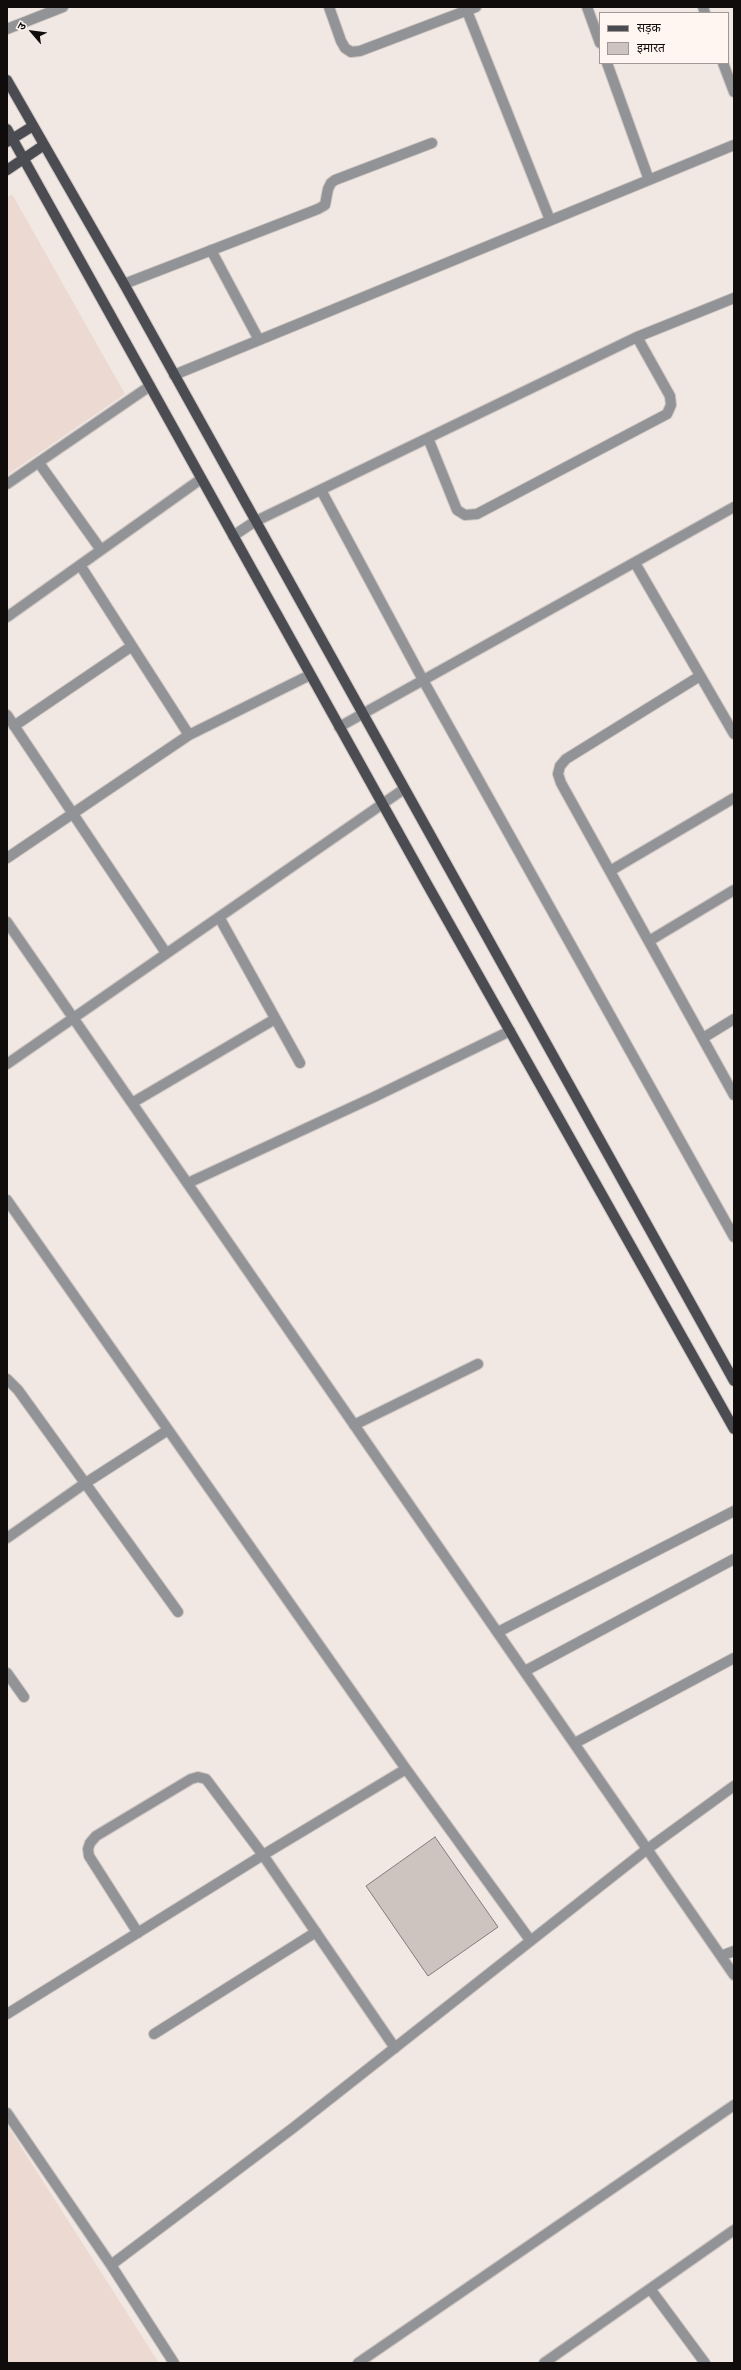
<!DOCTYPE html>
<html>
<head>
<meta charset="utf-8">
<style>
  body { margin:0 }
  #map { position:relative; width:741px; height:2370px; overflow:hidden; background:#f1e8e4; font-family:Barlow,"Noto Sans Devanagari",sans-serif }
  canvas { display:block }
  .frame { position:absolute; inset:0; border:8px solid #100c0b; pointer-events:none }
  .legend { position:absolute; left:599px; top:12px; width:130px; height:52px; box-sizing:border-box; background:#fff5f1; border:1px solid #9f9895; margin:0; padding:5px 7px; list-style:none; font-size:12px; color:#100c0b }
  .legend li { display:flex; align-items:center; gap:8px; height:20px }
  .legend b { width:20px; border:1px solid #9f9895 }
  .north { position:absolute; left:12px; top:12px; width:40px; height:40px; -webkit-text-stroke:3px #fff5f1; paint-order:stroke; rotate:298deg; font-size:11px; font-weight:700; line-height:16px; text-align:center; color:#100c0b }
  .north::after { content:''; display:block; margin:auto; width:14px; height:18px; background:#100c0b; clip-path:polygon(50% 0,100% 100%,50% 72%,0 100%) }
</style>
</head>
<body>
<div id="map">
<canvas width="741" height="2370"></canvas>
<div class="frame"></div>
<ul class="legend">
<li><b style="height:5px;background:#4b4c52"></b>सड़क</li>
<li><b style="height:11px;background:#cdc4c0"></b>इमारत</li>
</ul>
<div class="north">उ</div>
</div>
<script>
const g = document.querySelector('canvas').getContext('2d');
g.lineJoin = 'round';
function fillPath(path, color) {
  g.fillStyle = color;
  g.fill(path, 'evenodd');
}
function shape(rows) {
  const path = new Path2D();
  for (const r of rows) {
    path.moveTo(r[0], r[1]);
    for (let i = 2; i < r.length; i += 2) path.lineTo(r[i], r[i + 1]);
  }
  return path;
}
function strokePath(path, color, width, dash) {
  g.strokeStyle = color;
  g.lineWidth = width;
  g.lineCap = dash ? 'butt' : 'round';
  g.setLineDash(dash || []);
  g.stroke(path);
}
fillPath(shape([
  [12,194,125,394,7,475,7,198],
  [7,2125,53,2197,159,2363,7,2363]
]), '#ebd9d2');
const building = shape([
  [435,1837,498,1927,428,1976,366,1886,435,1837]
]);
fillPath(building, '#cdc4c0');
strokePath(building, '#847b78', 1);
const minor = shape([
  [329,7,341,41,345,48,351,52,360,51,476,7],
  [587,7,600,43],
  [703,7,705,13],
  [467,11,550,220],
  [7,29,63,7],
  [607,63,649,180],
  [723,63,734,92],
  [211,250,259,340],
  [124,284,318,209,325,205,328,189,331,183,335,180,432,143],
  [174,375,734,145],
  [428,438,457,510,465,515,477,514,667,414,671,405,670,396,637,337],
  [39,463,101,550],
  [7,484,150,386],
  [321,490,423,680,734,1237],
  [233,536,254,522,637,337,734,298],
  [635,563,734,734],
  [80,565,189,735],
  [7,617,201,479],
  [700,676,566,759,560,766,558,774,561,783,734,1095],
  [7,715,166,953],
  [14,726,132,646],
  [339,727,734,507],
  [7,858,189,735,310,675],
  [610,871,734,798],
  [219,917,300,1063],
  [7,922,734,1975],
  [649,941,734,890],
  [703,1038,734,1019],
  [7,1064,404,789],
  [132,1103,275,1019],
  [188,1183,374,1097,510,1031],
  [7,1200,406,1769,530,1940],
  [7,1379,18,1390,178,1612],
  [354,1425,478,1364],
  [7,1538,84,1484,168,1430],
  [498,1632,734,1511],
  [525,1671,734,1559],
  [7,1673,24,1697],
  [575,1743,734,1658],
  [138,1933,89,1856,88,1849,90,1843,96,1836,191,1779,198,1777,206,1779,263,1855,395,2048],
  [721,1956,734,1951],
  [7,2014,263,1855,406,1769],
  [154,2034,316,1932],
  [7,2113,111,2265,174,2363],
  [111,2265,293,2128,646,1850,734,1786],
  [651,2290,705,2363],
  [358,2363,734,2105],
  [544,2363,734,2230]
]);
const major = shape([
  [7,80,124,284,734,1381],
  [7,129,427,884,734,1429],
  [7,142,33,126],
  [7,170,44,145]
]);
strokePath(minor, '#cdc5c1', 12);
strokePath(major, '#cdc5c1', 12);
strokePath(minor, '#929396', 10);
strokePath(major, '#4b4c52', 10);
</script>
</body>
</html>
